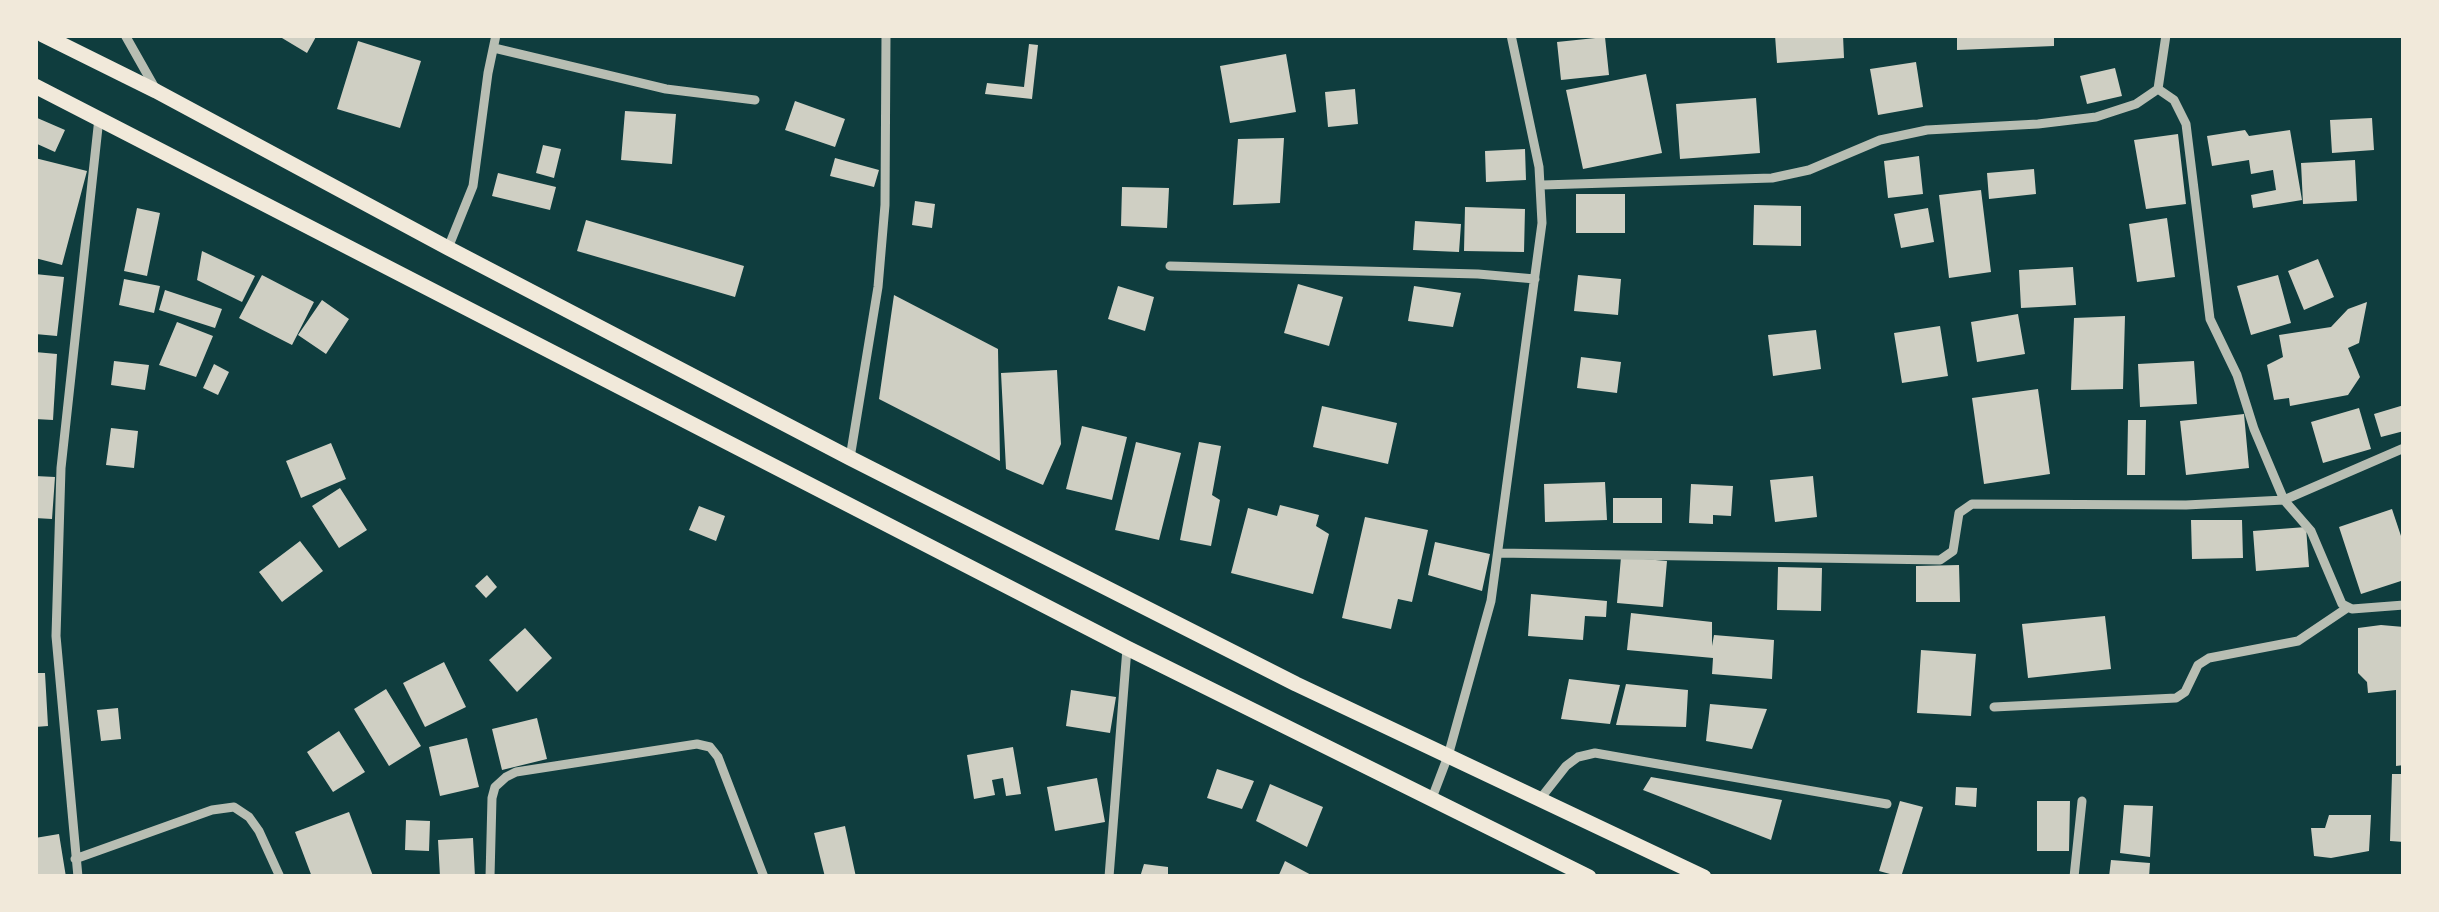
<!DOCTYPE html>
<html>
<head>
<meta charset="utf-8">
<style>
  body { margin:0 }
  #map { position:relative; width:2439px; height:912px; overflow:hidden; background:#0f3d3e; font-family:"Titillium Web",sans-serif }
  canvas { display:block }
  .frame { position:absolute; inset:0; border:38px solid #f1e9da; pointer-events:none }
</style>
</head>
<body>
<div id="map">
<canvas width="2439" height="912"></canvas>
<div class="frame"></div>
</div>
<script>
const g = document.querySelector('canvas').getContext('2d');
g.lineJoin = 'round';
function fillPath(path, color) {
  g.fillStyle = color;
  g.fill(path, 'evenodd');
}
function shape(rows) {
  const path = new Path2D();
  for (const r of rows) {
    path.moveTo(r[0], r[1]);
    for (let i = 2; i < r.length; i += 2) path.lineTo(r[i], r[i + 1]);
  }
  return path;
}
function strokePath(path, color, width, dash) {
  g.strokeStyle = color;
  g.lineWidth = width;
  g.lineCap = dash ? 'butt' : 'round';
  g.setLineDash(dash || []);
  g.stroke(path);
}
fillPath(shape([
  [277,35,317,35,307,53],
  [1775,35,1843,35,1844,58,1777,63],
  [1957,35,2054,35,2054,46,1957,50],
  [1605,37,1609,75,1561,80,1557,42],
  [358,41,421,61,400,128,337,109],
  [1029,44,1038,45,1032,99,985,94,987,83,1024,87],
  [1286,54,1296,112,1230,123,1220,66],
  [1916,62,1923,107,1878,115,1870,69],
  [2115,68,2122,96,2087,104,2080,76],
  [1646,74,1662,153,1583,169,1566,90],
  [1355,89,1358,124,1328,127,1325,92],
  [1756,98,1760,153,1680,159,1676,104],
  [795,101,845,119,835,147,785,130],
  [625,111,676,114,672,164,621,160],
  [35,117,65,130,55,152,35,143],
  [2372,118,2374,150,2332,153,2330,120],
  [2245,130,2249,136,2290,130,2302,200,2253,208,2251,195,2276,190,2273,170,2251,174,2249,160,2212,166,2207,136],
  [2178,134,2186,204,2146,209,2134,140],
  [1284,138,1280,203,1233,205,1238,139],
  [543,145,561,149,554,178,536,173],
  [1525,149,1526,180,1486,182,1485,151],
  [1919,156,1923,194,1888,198,1884,161],
  [35,158,87,171,62,265,35,258],
  [835,158,879,170,874,187,830,176],
  [2355,160,2357,201,2303,204,2301,163],
  [2034,169,2036,194,1989,199,1987,173],
  [498,173,556,187,550,210,492,196],
  [1122,187,1169,188,1167,228,1121,226],
  [1981,190,1991,272,1949,278,1939,195],
  [1576,194,1625,194,1625,233,1576,233],
  [915,201,935,204,932,228,912,225],
  [1754,205,1801,206,1801,246,1753,245],
  [1465,207,1525,209,1524,252,1464,251],
  [137,208,160,213,147,276,124,271],
  [1928,208,1934,242,1901,248,1894,214],
  [2167,218,2175,277,2137,282,2129,224],
  [586,220,744,266,735,297,577,251],
  [1415,221,1461,224,1459,252,1413,250],
  [202,251,255,276,242,302,197,280],
  [2318,259,2334,297,2304,310,2288,271],
  [2073,267,2076,305,2021,308,2019,270],
  [35,274,64,277,57,336,35,334],
  [262,275,314,302,292,345,239,318],
  [1578,275,1621,279,1618,315,1574,311],
  [2278,275,2291,323,2251,335,2237,286],
  [124,279,160,286,154,313,119,305],
  [1298,284,1343,297,1329,346,1284,333],
  [1118,286,1154,297,1145,331,1108,319],
  [1414,286,1461,293,1453,327,1408,321],
  [165,290,222,309,215,328,159,310],
  [894,295,998,349,1000,461,879,399],
  [322,300,349,319,326,354,298,335],
  [2367,302,2359,343,2348,348,2360,377,2348,395,2290,406,2289,398,2274,400,2267,365,2283,357,2279,335,2331,327,2348,309],
  [2018,314,2025,354,1977,362,1971,322],
  [2125,316,2123,389,2071,390,2074,318],
  [177,322,213,336,196,377,159,365],
  [1940,326,1948,376,1902,383,1894,333],
  [1816,330,1821,369,1773,376,1768,335],
  [35,352,57,354,53,420,35,419],
  [1581,357,1621,362,1617,393,1577,388],
  [114,361,149,365,145,390,111,385],
  [2194,361,2197,404,2140,407,2138,364],
  [214,364,229,372,218,395,203,388],
  [1057,370,1061,444,1043,485,1006,469,1001,373],
  [2038,389,2050,474,1984,484,1972,398],
  [2404,405,2404,431,2381,437,2374,414],
  [1322,406,1397,423,1388,464,1313,447],
  [2359,408,2371,449,2323,463,2311,422],
  [2244,414,2249,468,2186,475,2180,421],
  [2128,420,2146,420,2145,475,2127,475],
  [1082,426,1127,437,1112,500,1066,489],
  [111,428,138,431,134,468,106,465],
  [1136,442,1181,453,1159,540,1115,530],
  [1199,442,1221,446,1212,495,1220,500,1211,546,1180,540],
  [331,443,346,479,301,498,286,461],
  [35,476,55,477,52,519,35,518],
  [1813,476,1817,517,1775,522,1770,480],
  [1605,482,1607,520,1545,522,1544,484],
  [1691,484,1733,486,1731,516,1713,515,1713,524,1689,523],
  [340,488,367,530,339,548,312,506],
  [1613,498,1662,498,1662,523,1613,523],
  [1280,505,1319,515,1316,526,1329,534,1313,594,1231,573,1248,508,1277,516],
  [699,506,725,516,716,541,689,530],
  [2392,509,2404,545,2404,580,2361,594,2339,527],
  [1365,517,1428,530,1412,602,1398,599,1391,629,1342,618],
  [2191,520,2242,520,2243,558,2192,559],
  [2306,527,2309,567,2256,571,2253,531],
  [300,541,323,571,282,602,259,572],
  [1435,542,1490,554,1482,591,1428,575],
  [1621,557,1667,561,1663,607,1617,603],
  [1959,565,1960,602,1916,602,1916,566],
  [1778,567,1822,568,1821,611,1777,610],
  [487,575,497,587,486,598,475,586],
  [1531,594,1607,601,1606,617,1585,616,1583,640,1528,636],
  [1631,613,1712,622,1712,646,1714,635,1774,640,1772,679,1712,674,1713,658,1627,650],
  [2105,616,2111,669,2028,678,2022,624],
  [2381,625,2404,627,2404,765,2396,766,2396,690,2368,693,2367,682,2358,673,2358,628],
  [525,628,552,658,517,692,489,660],
  [1921,650,1976,654,1971,716,1917,713],
  [444,662,466,707,425,727,403,683],
  [35,673,45,673,48,726,35,727],
  [1569,679,1620,685,1610,724,1561,719],
  [1626,684,1688,690,1686,727,1616,725],
  [386,689,421,746,389,766,354,709],
  [1071,690,1116,697,1110,733,1066,726],
  [1710,704,1767,709,1752,749,1706,741],
  [118,708,121,739,101,741,97,710],
  [537,718,547,759,502,770,492,729],
  [339,731,365,772,333,792,307,752],
  [467,738,479,787,440,796,429,747],
  [1013,747,1021,794,1006,796,1003,778,992,780,995,795,974,799,967,755],
  [1217,769,1254,781,1242,809,1207,798],
  [2392,774,2404,774,2404,842,2390,841],
  [1651,777,1782,800,1771,840,1643,790],
  [1097,778,1105,822,1055,831,1047,787],
  [1270,784,1323,807,1307,847,1256,821],
  [1956,787,1977,788,1976,807,1955,805],
  [1900,801,1923,807,1901,877,1879,871],
  [2037,801,2070,801,2069,851,2037,851],
  [2124,805,2153,806,2150,857,2120,853],
  [349,812,373,876,312,877,295,832],
  [2329,815,2371,815,2369,851,2331,858,2314,856,2311,828,2325,828],
  [406,820,430,821,429,851,405,850],
  [845,826,856,877,825,877,814,833],
  [59,834,66,877,35,877,35,838],
  [473,838,475,877,440,877,438,840],
  [2111,860,2150,863,2149,877,2109,877],
  [1285,861,1315,877,1278,877],
  [1144,864,1168,867,1168,877,1140,877]
]), '#cfcfc3');
strokePath(shape([
  [125,35,155,88],
  [494,48,666,89,755,100],
  [2158,89,2174,100,2186,124,2210,319,2237,375,2254,429,2284,500,2311,531,2342,604,2352,609,2404,605],
  [1542,185,1772,178,1809,170,1880,140,1927,130,2038,124,2096,117,2136,104,2158,89,2166,35],
  [448,248,473,186,488,73,496,35],
  [1170,266,1478,274,1535,279],
  [850,458,878,287,885,205,886,35],
  [1498,553,1940,560,1953,551,1959,513,1972,504,2186,505,2284,500,2404,448],
  [1994,707,2176,698,2185,692,2198,665,2209,658,2298,641,2347,608],
  [1432,798,1448,756,1491,601,1542,223,1539,167,1511,35],
  [1540,799,1566,766,1578,757,1595,753,1887,804],
  [75,859,212,810,234,807,249,817,259,831,280,877],
  [78,877,56,636,61,468,99,118],
  [490,877,492,798,495,787,506,777,516,772,697,744,710,747,718,757,764,877],
  [1109,877,1127,648],
  [2074,877,2082,801]
]), '#b8beb3', 9);
strokePath(shape([
  [43,35,156,91,448,248,850,458,1296,684,1704,877],
  [35,86,1127,648,1589,877]
]), '#f1e9da', 15);
</script>
</body>
</html>
